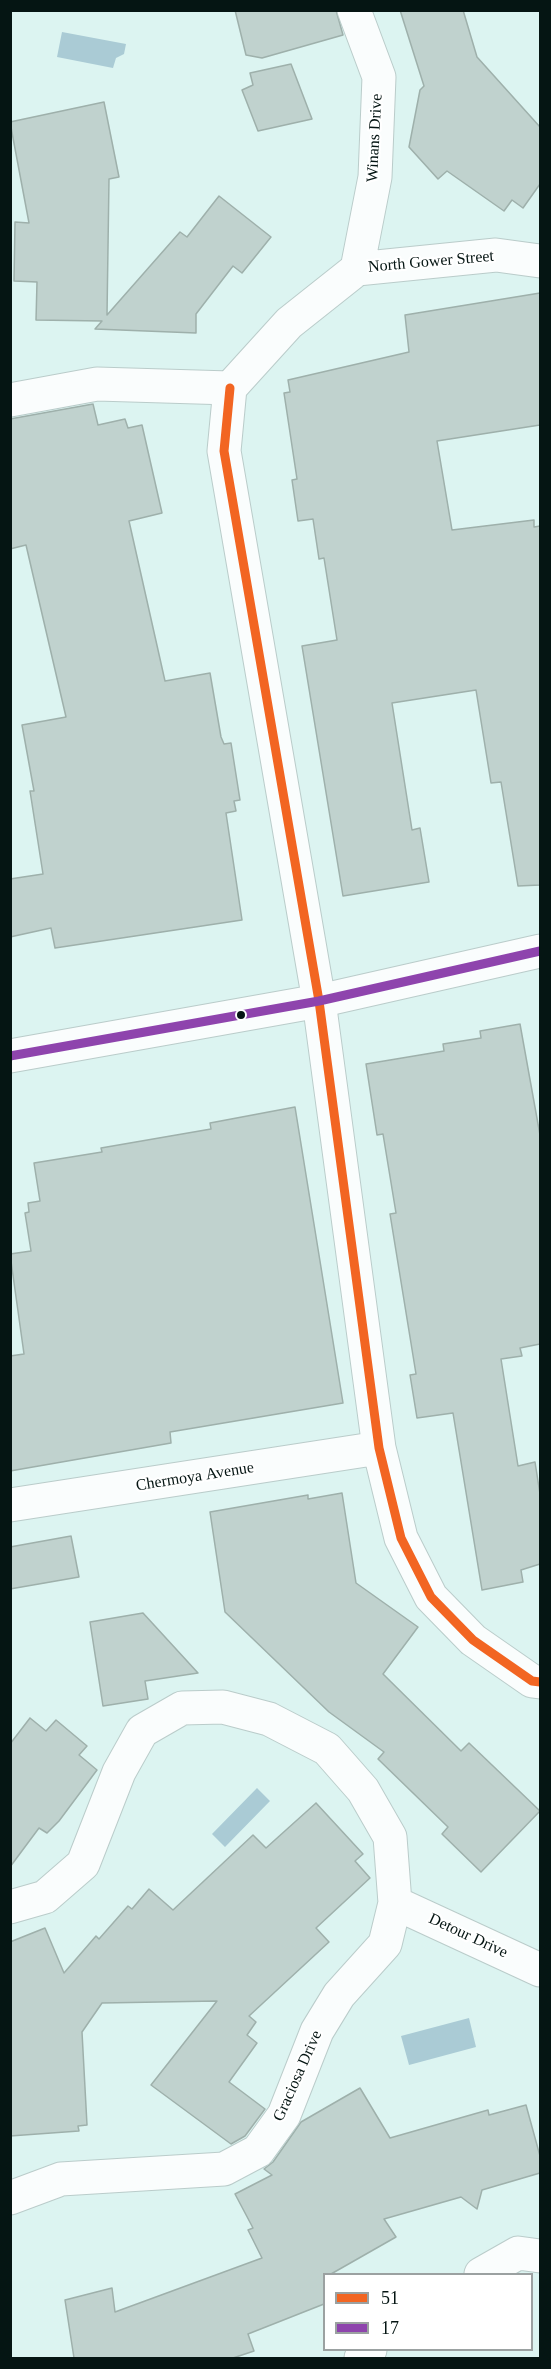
<!DOCTYPE html>
<html>
<head>
<meta charset="utf-8">
<style>
  body { margin:0 }
  #map { position:relative; width:551px; height:2369px; overflow:hidden; background:#dcf4f1; font-family:Georgia,serif }
  canvas { display:block }
  .frame { position:absolute; inset:0; border:12px solid #051513; pointer-events:none }
  .legend { position:absolute; left:323px; top:2273px; width:210px; height:78px; box-sizing:border-box; background:#fff; border:2px solid #9ba1a1; margin:0; padding:8px 10px; list-style:none; font-size:18px; color:#051513 }
  .legend li { display:flex; align-items:center; gap:12px; height:30px }
  .legend b { width:30px; border:2px solid #9ba1a1 }
</style>
</head>
<body>
<div id="map">
<canvas width="551" height="2369"></canvas>
<div class="frame"></div>
<ul class="legend">
<li><b style="height:8px;background:#f26522"></b>51</li>
<li><b style="height:8px;background:#8e44ad"></b>17</li>
</ul>
</div>
<script>
const g = document.querySelector('canvas').getContext('2d');
g.lineJoin = 'round';
function fillPath(path, color) {
  g.fillStyle = color;
  g.fill(path, 'evenodd');
}
function shape(rows) {
  const path = new Path2D();
  for (const r of rows) {
    path.moveTo(r[0], r[1]);
    for (let i = 2; i < r.length; i += 2) path.lineTo(r[i], r[i + 1]);
  }
  return path;
}
function strokePath(path, color, width, dash) {
  g.strokeStyle = color;
  g.lineWidth = width;
  g.lineCap = dash ? 'butt' : 'round';
  g.setLineDash(dash || []);
  g.stroke(path);
}
function label(font, color, halo, rows, align = 'center') {
  g.font = font + ' Georgia,serif';
  g.lineWidth = 4.5;
  g.setLineDash([]);
  g.textBaseline = 'middle';
  g.strokeStyle = halo;
  g.fillStyle = color;
  for (const [text, x, y, turn = 0] of rows) {
    g.save();
    g.translate(x, y);
    g.rotate((+turn || 0) * Math.PI / 180);
    g.textAlign = isNaN(turn) ? turn : align;
    if (halo) g.strokeText(text, 0, 0);
    g.fillText(text, 0, 0);
    g.restore();
  }
}
fillPath(shape([
  [62,32,126,44,124,54,116,58,113,68,57,57],
  [257,1788,270,1801,225,1847,212,1834],
  [469,2018,476,2047,409,2065,401,2036]
]), '#aacbd5');
const building = shape([
  [235,10,336,10,343,35,262,58,246,55,235,10],
  [400,10,463,10,477,57,540,127,540,184,523,208,512,200,504,211,447,171,438,179,409,147,420,90,424,86,400,10],
  [291,64,312,119,258,131,242,90,253,85,250,73,291,64],
  [104,102,119,177,109,179,107,315,180,232,187,237,219,196,271,237,242,273,233,266,196,314,196,333,95,329,102,321,36,320,37,282,14,281,15,222,29,223,10,122,104,102],
  [540,293,540,425,437,441,452,530,534,520,534,527,540,526,540,885,518,886,501,782,491,783,476,690,392,703,412,830,420,828,429,882,343,896,302,646,337,640,324,558,319,559,313,519,298,521,292,480,297,479,284,393,290,392,288,380,409,352,405,315,540,293],
  [93,404,98,425,125,419,128,428,142,425,162,513,129,521,165,681,210,673,221,737,224,744,231,743,240,800,234,801,236,811,226,813,242,920,55,948,51,928,10,937,10,879,43,874,30,791,34,791,22,725,66,717,26,545,10,549,10,419,93,404],
  [520,1024,540,1135,540,1344,520,1348,522,1356,501,1359,518,1466,535,1462,540,1494,540,1564,521,1570,523,1582,482,1590,453,1413,417,1418,410,1375,416,1374,390,1214,396,1213,383,1134,377,1135,366,1064,444,1051,443,1044,481,1038,480,1031,520,1024],
  [295,1107,343,1403,170,1432,171,1443,10,1471,10,1356,24,1354,10,1254,31,1251,25,1213,29,1212,28,1203,40,1201,34,1163,102,1152,101,1148,211,1129,210,1123,295,1107],
  [342,1493,356,1583,418,1627,383,1674,461,1751,469,1743,540,1811,481,1872,442,1834,448,1827,378,1759,384,1752,329,1712,225,1612,210,1512,308,1495,308,1499,342,1493],
  [71,1536,79,1577,10,1589,10,1547,71,1536],
  [143,1613,198,1673,145,1681,148,1699,103,1706,90,1622,143,1613],
  [30,1718,46,1731,56,1720,87,1746,79,1755,97,1770,59,1821,47,1833,39,1828,10,1867,10,1744,30,1718],
  [316,1803,363,1854,355,1861,370,1878,316,1928,329,1942,249,2016,256,2022,247,2035,257,2043,229,2082,265,2109,245,2136,231,2144,151,2085,217,2001,102,2003,82,2032,87,2125,78,2126,79,2131,10,2136,10,1942,45,1928,64,1973,96,1936,99,1939,128,1906,132,1909,149,1889,173,1910,253,1835,266,1848,316,1803],
  [360,2088,390,2138,488,2110,489,2115,526,2105,540,2156,540,2173,482,2190,477,2209,461,2197,384,2219,396,2237,331,2274,324,2274,324,2304,248,2334,254,2351,233,2358,74,2358,65,2300,112,2288,115,2312,262,2258,248,2230,253,2228,235,2194,272,2175,264,2169,273,2162,301,2122,360,2088]
]);
fillPath(building, '#c0d2ce');
strokePath(building, '#9eb0ab', 1.5);
const minor = shape([
  [354,10,379,77,375,177,357,269],
  [230,388,224,451,319,1001,379,1448,401,1538,431,1597,473,1640,532,1681,540,1682],
  [10,400,97,384,230,388,289,323,357,269,496,255,540,261],
  [10,1505,379,1448],
  [395,1903,540,1970],
  [10,1907,45,1897,83,1864,119,1772,142,1731,182,1708,223,1707,269,1719,327,1749,363,1790,390,1837,395,1903,385,1944,339,1995,317,2031,284,2115,258,2151,224,2169,61,2179,10,2198],
  [481,2274,518,2253,540,2256],
  [361,2358,370,2350]
]);
const tertiary = shape([
  [10,1056,319,1001,540,951]
]);
strokePath(minor, '#baccca', 35);
strokePath(tertiary, '#baccca', 35);
strokePath(minor, '#fafdfd', 33);
strokePath(tertiary, '#fafdfd', 33);
strokePath(shape([
  [230,388,224,451,319,1001,379,1448,401,1538,431,1597,473,1640,532,1681,540,1682]
]), '#f26522', 9);
strokePath(shape([
  [10,1056,319,1001,540,951]
]), '#8e44ad', 9);
for (const [x, y, r, color] of [
  [241,1015,5,"#051513"]
]) {
  const dot = new Path2D();
  dot.arc(x, y, r, 0, 2 * Math.PI);
  g.fillStyle = color;
  g.fill(dot);
  strokePath(dot, '#fff', 2);
}
label('16px', '#051513', '#fff', [
  ["Winans Drive",375,138,-87],
  ["North Gower Street",431,262,-5],
  ["Chermoya Avenue",195,1477,-9],
  ["Detour Drive",468,1936,25],
  ["Graciosa Drive",298,2076,-66]
]);
</script>
</body>
</html>
